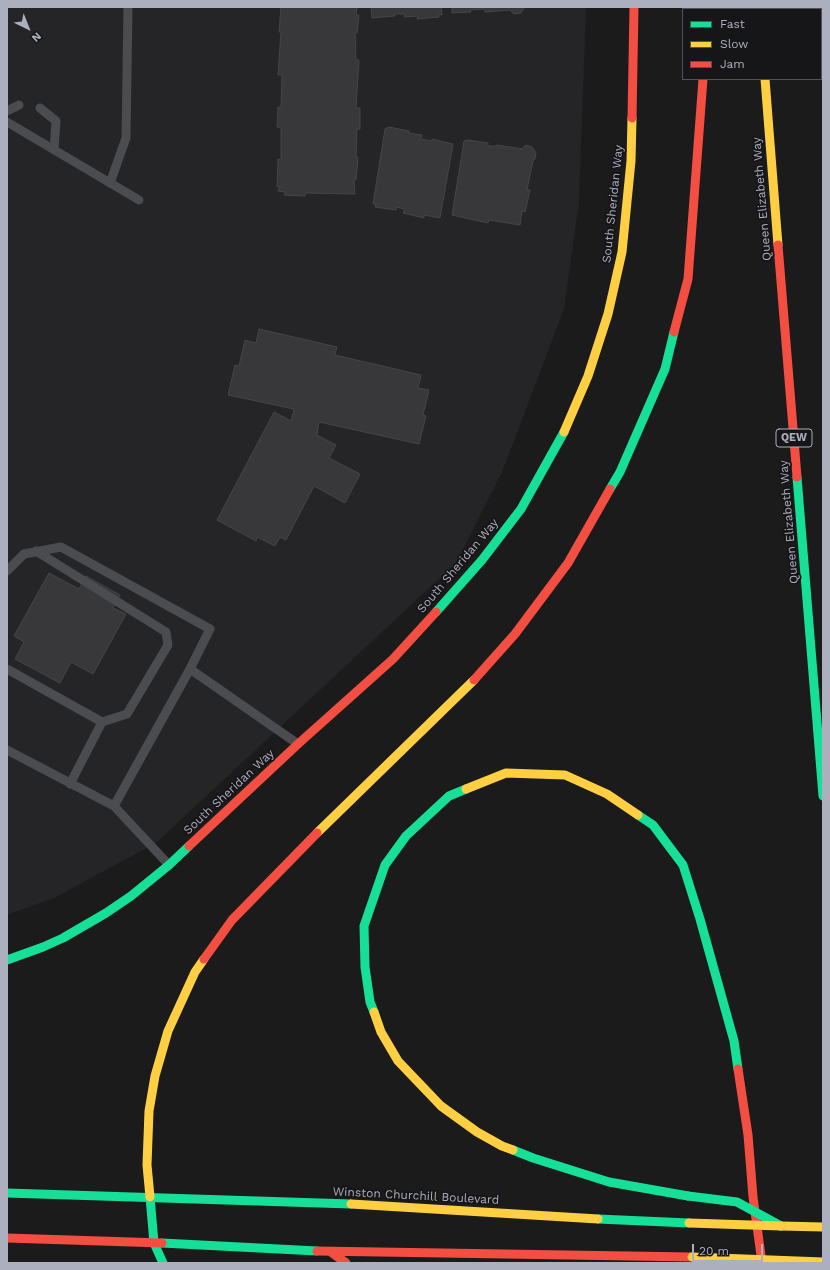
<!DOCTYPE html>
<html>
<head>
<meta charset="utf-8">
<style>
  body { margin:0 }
  #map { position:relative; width:830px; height:1270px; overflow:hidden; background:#1b1b1c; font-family:"Work Sans",sans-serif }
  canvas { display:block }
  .frame { position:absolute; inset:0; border:8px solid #acafbd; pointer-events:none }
  .legend { position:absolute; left:682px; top:8px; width:140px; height:72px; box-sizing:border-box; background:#161518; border:1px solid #52535a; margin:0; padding:5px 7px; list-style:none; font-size:12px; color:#acafbd }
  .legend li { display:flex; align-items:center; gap:8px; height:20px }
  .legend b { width:20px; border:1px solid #52535a }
  .north { position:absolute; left:8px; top:8px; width:40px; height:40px; -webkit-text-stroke:3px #161518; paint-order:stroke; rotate:137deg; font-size:11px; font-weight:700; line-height:16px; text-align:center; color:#acafbd }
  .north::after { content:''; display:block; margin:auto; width:14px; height:18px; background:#acafbd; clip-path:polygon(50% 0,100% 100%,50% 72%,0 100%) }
  .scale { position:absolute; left:692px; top:1244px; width:71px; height:18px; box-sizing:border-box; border:2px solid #acafbd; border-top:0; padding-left:5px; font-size:12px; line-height:14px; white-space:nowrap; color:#acafbd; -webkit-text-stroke:3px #161518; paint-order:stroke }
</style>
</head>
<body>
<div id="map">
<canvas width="830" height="1270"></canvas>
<div class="frame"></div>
<ul class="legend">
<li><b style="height:5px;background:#16e098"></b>Fast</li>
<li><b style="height:5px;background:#ffcf43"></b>Slow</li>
<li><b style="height:5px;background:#f24e42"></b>Jam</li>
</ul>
<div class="north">N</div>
<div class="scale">20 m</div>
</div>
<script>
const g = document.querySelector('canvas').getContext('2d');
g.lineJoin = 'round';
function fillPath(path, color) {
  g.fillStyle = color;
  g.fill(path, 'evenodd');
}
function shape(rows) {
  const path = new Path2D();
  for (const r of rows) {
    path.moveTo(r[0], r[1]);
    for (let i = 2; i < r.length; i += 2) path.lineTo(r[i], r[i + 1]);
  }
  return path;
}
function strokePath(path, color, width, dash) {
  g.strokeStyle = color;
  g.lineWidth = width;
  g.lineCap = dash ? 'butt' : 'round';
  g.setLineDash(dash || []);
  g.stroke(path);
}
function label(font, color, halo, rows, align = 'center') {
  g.font = font + ' "Work Sans",sans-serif';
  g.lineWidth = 3.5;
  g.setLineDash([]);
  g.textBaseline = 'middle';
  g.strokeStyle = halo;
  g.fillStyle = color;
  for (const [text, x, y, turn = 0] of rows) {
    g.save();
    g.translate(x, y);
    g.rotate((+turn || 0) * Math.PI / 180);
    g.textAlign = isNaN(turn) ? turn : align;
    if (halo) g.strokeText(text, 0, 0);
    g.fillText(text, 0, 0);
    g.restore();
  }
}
fillPath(shape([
  [7,7,586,7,579,202,564,309,502,472,456,563,156,843,54,898,7,915]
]), '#252528');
const building = shape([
  [281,7,357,7,356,15,359,15,357,33,355,33,356,60,359,60,356,108,360,108,360,129,357,129,356,157,358,157,356,180,354,180,355,194,305,193,305,196,284,195,285,192,278,191,280,187,277,187,278,159,281,160,281,128,277,127,278,107,281,107,282,75,278,75,281,32,279,32,281,7],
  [371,7,441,7,442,15,439,14,439,17,417,19,418,16,404,17,405,14,394,14,395,16,372,18,371,7],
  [452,7,525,7,521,13,514,14,510,10,485,12,485,9,470,10,471,12,452,13,452,7],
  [389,127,409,131,409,133,422,135,421,139,432,141,432,139,453,144,440,218,424,215,424,218,403,213,405,209,396,207,396,210,375,207,376,204,373,204,385,129,389,127],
  [468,140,488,143,488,146,495,146,497,145,522,149,526,145,532,147,536,153,535,159,533,161,527,190,530,190,525,212,522,211,520,225,489,220,488,223,452,215,464,141,468,140],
  [259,329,337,347,335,355,421,375,418,388,429,390,423,415,426,416,419,444,319,422,317,435,336,445,329,458,360,474,345,503,314,486,286,540,280,537,275,546,257,537,256,541,217,520,274,412,291,421,294,409,228,395,235,365,239,366,245,340,256,343,259,329],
  [49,573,79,589,86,576,120,595,113,608,126,614,93,674,71,662,60,683,15,659,24,642,14,636,49,573]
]);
fillPath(building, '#38383a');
strokePath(building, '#444548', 1);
strokePath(shape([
  [40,108,56,121,54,150],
  [7,111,19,105],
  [7,122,139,200],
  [110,183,126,138,128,7],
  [36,551,166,632,168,645,127,714,102,722],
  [7,571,24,554,61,547,210,629,190,669],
  [7,669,102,722,70,784],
  [7,750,114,806],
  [169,865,114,806,190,669,298,744]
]), '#4b4c4f', 9);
strokePath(shape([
  [797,477,823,796],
  [610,489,620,472,665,369,674,332],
  [436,612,482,560,521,509,564,432],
  [638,815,653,825,683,865,700,919,734,1041,738,1069],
  [7,960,43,947,63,938,106,913,131,896,169,865,189,846],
  [374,1012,370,1002,365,967,364,926,385,865,406,836,449,796,466,789],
  [513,1150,533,1158,609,1182,688,1196],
  [7,1193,351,1204],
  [150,1197,154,1243,163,1263],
  [598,1219,689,1223],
  [162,1243,317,1251]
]), '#16e098', 9);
strokePath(shape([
  [765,79,778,245],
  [564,432,588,376,608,314,622,252,631,161,632,118],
  [466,789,506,773,565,775,607,794,638,815],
  [317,833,474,680],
  [374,1012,381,1032,398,1061,441,1106,477,1132,502,1146,513,1150],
  [150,1197,147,1165,149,1111,155,1076,168,1031,195,972,204,959],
  [351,1204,598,1219],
  [781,1226,823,1227]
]), '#ffcf43', 9);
strokePath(shape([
  [708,7,708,9],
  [759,7,759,9],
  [632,118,634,7],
  [778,245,797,477],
  [674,332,688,279,703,79],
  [474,680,515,634,568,563,610,489],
  [189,846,298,744,393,659,436,612],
  [204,959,232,920,317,833],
  [738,1069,748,1135,753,1197,762,1263],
  [7,1238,162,1243],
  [317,1251,692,1257],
  [331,1252,346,1263]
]), '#f24e42', 9);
strokePath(shape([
  [688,1196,737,1202,781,1226]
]), '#16e098', 9);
strokePath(shape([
  [689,1223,781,1226],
  [692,1257,823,1262]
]), '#ffcf43', 9);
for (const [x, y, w] of [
  [794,438,36]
]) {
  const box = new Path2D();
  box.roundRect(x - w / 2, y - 9, w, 18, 3);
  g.fillStyle = '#161518';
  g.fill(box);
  strokePath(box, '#acafbd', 1);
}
label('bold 11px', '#acafbd', null, [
  ["QEW",794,438]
]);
label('12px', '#acafbd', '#161518', [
  ["Queen Elizabeth Way",762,199,-95],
  ["South Sheridan Way",613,204,-84],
  ["Queen Elizabeth Way",789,522,-95],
  ["South Sheridan Way",458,566,-50],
  ["South Sheridan Way",229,792,-43],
  ["Winston Churchill Boulevard",416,1196,3]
]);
</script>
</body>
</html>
